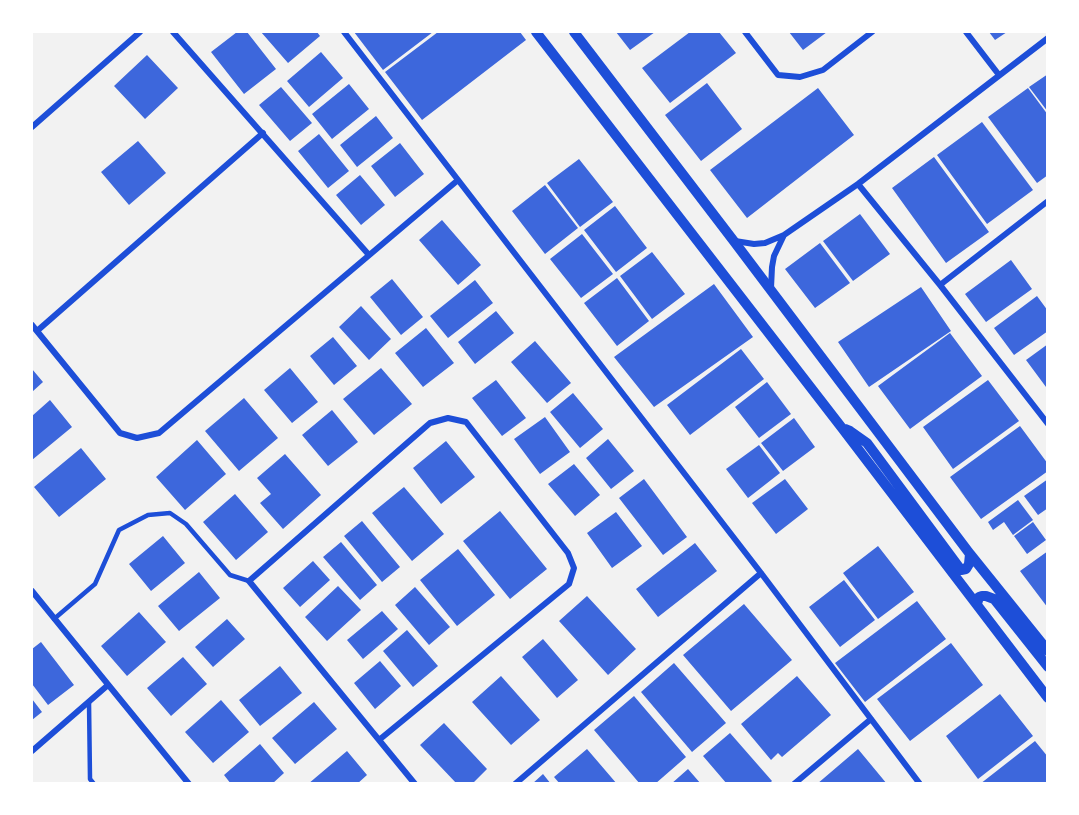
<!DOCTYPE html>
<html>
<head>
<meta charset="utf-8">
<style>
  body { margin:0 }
  #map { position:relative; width:1079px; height:815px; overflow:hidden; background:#f2f2f2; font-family:"Open Sans",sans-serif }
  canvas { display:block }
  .frame { position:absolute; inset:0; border:33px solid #fff; pointer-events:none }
</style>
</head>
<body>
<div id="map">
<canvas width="1079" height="815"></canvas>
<div class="frame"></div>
</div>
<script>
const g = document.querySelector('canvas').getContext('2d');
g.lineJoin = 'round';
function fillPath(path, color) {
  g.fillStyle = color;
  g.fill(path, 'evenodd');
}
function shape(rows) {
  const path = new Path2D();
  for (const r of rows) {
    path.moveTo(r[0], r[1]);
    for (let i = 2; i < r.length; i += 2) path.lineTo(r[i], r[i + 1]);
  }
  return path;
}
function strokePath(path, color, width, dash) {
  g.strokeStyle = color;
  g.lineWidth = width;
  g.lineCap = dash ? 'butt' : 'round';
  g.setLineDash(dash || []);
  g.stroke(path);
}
fillPath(shape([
  [237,32,247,32,276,69,244,94,211,52],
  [261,32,317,32,320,36,288,63],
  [354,32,433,32,383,70],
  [438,32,520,32,526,40,422,120,385,72],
  [616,32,655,32,630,50],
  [690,32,719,32,736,53,670,103,642,68],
  [789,32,827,32,803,50],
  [989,32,1007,32,995,40],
  [321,52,343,78,309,107,287,81],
  [147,55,178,88,145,119,114,86],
  [1048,74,1048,112,1029,87],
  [707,83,742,129,701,161,665,115],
  [349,84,369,109,332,139,312,114],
  [281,87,312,123,290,141,259,105],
  [818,88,854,135,747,218,710,170],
  [1028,88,1048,115,1048,175,1037,183,988,117],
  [376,116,393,138,357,167,340,145],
  [982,122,1033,190,987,224,937,155],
  [319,134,349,171,328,188,298,151],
  [138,141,166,173,129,205,101,172],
  [400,143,424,174,395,197,371,166],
  [934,157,989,232,946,263,892,188],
  [579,159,613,202,580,227,547,183],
  [360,175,385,205,361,225,336,195],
  [545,185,578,228,545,254,512,211],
  [615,206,647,248,616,272,584,230],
  [860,214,890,254,853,281,823,241],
  [442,220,481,265,458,285,419,240],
  [582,234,613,274,581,298,550,259],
  [820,243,850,283,815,308,785,269],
  [652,252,685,294,652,319,620,276],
  [1011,260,1032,289,986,322,965,294],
  [617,278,649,321,617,346,584,303],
  [392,279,423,317,401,335,370,297],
  [475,280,493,303,448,338,430,316],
  [714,284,753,337,654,407,614,357],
  [921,287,951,331,869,387,838,342],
  [1037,296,1048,311,1048,331,1014,355,994,328],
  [361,306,391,339,369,360,339,327],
  [496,311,514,333,475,364,458,342],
  [426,328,454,363,423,387,395,353],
  [950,333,982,376,910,429,878,386],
  [333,337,357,366,334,385,310,356],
  [535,341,571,383,547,403,511,362],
  [1048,344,1048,386,1046,387,1026,360],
  [741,349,764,379,690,435,667,405],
  [290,368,318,402,292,423,264,390],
  [381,368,412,404,374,435,343,399],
  [32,369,43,382,32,392],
  [496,380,526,418,502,436,472,398],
  [988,380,1019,421,953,469,923,427],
  [767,382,791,414,759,438,735,407],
  [573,393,603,429,580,448,550,412],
  [244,398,278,438,239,471,205,431],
  [50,400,72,427,32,460,32,416],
  [332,410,358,442,328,466,302,435],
  [545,417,570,452,540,474,514,439],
  [794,418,815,447,783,471,761,443],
  [1020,426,1048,464,1048,471,981,519,950,477],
  [608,439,634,471,611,489,586,458],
  [197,440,226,474,185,510,156,477],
  [446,441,475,477,441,504,413,468],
  [759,445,780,473,748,498,726,469],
  [81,448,106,479,59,517,34,487],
  [285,454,321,495,283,529,260,503,271,494,257,478],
  [574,464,600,495,575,516,548,484],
  [644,479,687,537,663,555,619,498],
  [785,479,808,509,776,534,752,503],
  [1048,479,1048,508,1038,515,1024,496],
  [404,487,444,534,412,561,372,513],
  [235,494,268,532,236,560,203,522],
  [1018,500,1033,520,1013,535,1004,522,993,530,988,522],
  [500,511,547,569,510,599,463,541],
  [616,512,642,546,612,568,587,533],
  [362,521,400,567,382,582,344,536],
  [1033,522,1046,540,1027,554,1014,536],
  [163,536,185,563,151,591,129,564],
  [341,542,377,585,360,600,323,557],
  [695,543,717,571,658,617,636,589],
  [878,546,914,592,878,619,843,573],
  [458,549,495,595,457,626,420,580],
  [1048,551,1048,608,1020,571],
  [313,561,330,580,300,607,283,588],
  [199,572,220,598,179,631,158,606],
  [844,580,875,620,840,647,809,607],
  [338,586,361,610,327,641,305,617],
  [415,587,450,627,429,645,395,605],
  [587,596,636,649,608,675,559,621],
  [917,601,946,639,865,702,835,663],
  [744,604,792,660,731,711,683,655],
  [382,611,398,629,363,659,347,640],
  [139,612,166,642,127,676,101,646],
  [227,619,245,639,213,667,195,647],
  [407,630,438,666,413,687,383,651],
  [543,639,578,680,557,698,522,657],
  [41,642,74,685,48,705,32,684,32,649],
  [951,643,983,685,910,741,877,699],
  [183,657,207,684,171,716,147,688],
  [380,661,401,686,375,709,354,683],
  [674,663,726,723,692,752,641,692],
  [280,666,302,693,260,726,239,700],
  [501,676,540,720,511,745,472,702],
  [797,676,831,715,782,757,778,753,771,760,741,724],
  [1000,694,1033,736,978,779,946,736],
  [634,696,686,757,655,784,640,784,594,730],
  [32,699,42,712,32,720],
  [221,700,249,732,213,763,185,732],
  [314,702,337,729,295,764,272,738],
  [444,723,487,769,472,784,457,784,420,745],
  [730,733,772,781,769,784,727,784,703,756],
  [1035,741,1048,757,1048,784,980,784],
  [260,744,284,773,272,784,231,784,224,775],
  [587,749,617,784,560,784,554,777],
  [858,749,887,784,817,784],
  [347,751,367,775,357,784,308,784],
  [688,769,701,784,671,784],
  [543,774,551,784,532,784]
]), '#3d67dc');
strokePath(shape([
  [54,619,95,584,119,530,148,515,170,513,186,524,230,575,249,581],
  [89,702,90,779,94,784]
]), '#1d4ed8', 4.5);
strokePath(shape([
  [173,32,369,255],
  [344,32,761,573,920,784],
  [745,32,778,75,800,77,823,70,872,32],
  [966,32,999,75],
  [32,127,140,32],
  [858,184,940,285,1048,424],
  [735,241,754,244,765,243,784,235,858,184,1048,38],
  [940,285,1048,201],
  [771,288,772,267,774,256,784,235],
  [32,325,120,433,137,438,159,433,458,180],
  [37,331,263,133],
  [32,591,189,784],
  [379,740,569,584,574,568,568,553,466,422,448,418,430,423,249,581,379,740,415,784],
  [32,751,108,685],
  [515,784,761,573],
  [794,784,871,719]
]), '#1d4ed8', 6);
strokePath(shape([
  [536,32,842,428,1048,698],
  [574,32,733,240,970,554,1048,651],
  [845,429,850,431,867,443,961,570,966,569,969,564,970,554],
  [977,604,979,597,982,596,986,596,994,599,1048,667]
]), '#1d4ed8', 10);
</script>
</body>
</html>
